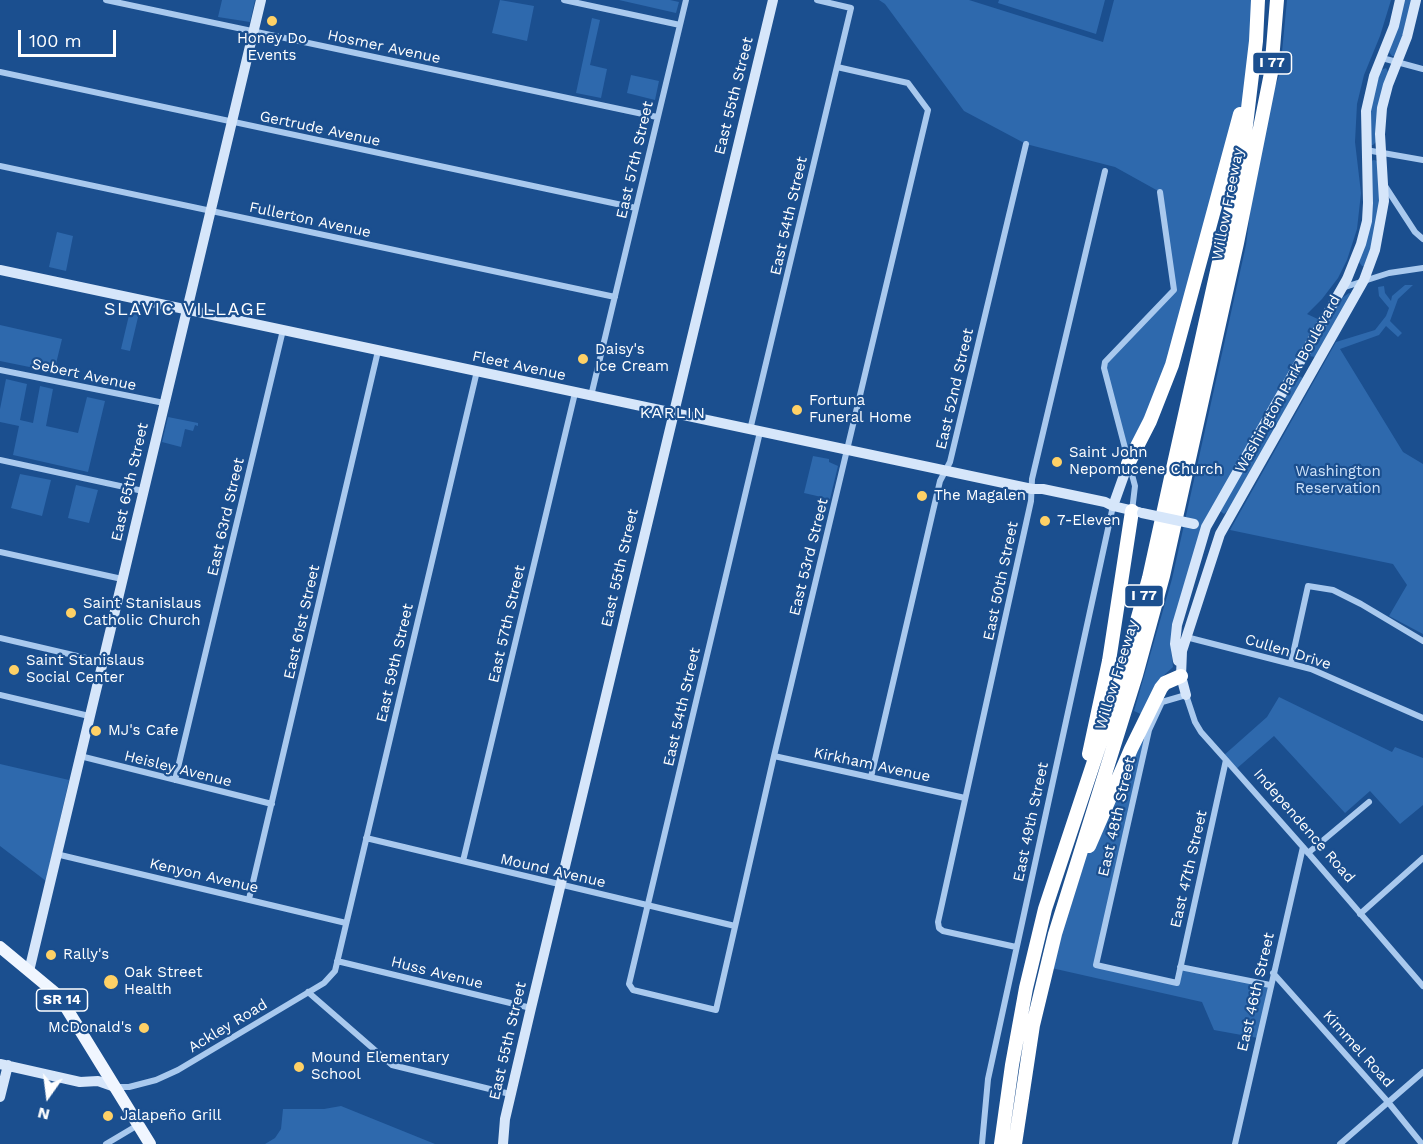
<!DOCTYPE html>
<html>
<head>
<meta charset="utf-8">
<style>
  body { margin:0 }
  #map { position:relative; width:1423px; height:1144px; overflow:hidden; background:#1b4f8f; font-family:"Work Sans",sans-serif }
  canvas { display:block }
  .north { position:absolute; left:18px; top:1066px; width:60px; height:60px; -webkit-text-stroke:4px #1b4f8f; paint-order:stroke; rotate:194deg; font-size:16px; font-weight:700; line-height:24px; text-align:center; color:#fff }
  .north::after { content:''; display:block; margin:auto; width:21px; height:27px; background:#fff; clip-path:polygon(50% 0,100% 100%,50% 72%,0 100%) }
  .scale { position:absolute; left:18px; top:30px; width:98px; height:27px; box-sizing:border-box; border:3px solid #fff; border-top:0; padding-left:8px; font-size:18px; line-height:21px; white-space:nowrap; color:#fff; -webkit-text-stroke:4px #1b4f8f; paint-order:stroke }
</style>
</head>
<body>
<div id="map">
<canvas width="1423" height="1144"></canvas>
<div class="north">N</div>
<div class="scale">100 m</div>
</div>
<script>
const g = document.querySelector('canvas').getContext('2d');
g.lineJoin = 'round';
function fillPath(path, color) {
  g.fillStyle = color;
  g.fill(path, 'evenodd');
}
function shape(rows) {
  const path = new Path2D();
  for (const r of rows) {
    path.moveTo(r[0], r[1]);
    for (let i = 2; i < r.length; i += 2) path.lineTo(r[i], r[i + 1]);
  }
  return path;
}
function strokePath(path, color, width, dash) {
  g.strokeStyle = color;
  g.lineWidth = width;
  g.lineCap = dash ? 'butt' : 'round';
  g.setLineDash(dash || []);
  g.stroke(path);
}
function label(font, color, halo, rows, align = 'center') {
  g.font = font + ' "Work Sans",sans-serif';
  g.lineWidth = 4.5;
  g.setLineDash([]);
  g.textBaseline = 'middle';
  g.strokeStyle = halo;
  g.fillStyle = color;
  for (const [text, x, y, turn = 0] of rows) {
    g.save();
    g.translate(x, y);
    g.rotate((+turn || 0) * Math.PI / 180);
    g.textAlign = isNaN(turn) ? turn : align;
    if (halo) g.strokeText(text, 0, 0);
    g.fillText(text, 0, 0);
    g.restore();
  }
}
fillPath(shape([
  [222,0,255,0,250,22,218,17],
  [500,0,534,6,527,41,492,33],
  [619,0,670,0,679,2,676,13],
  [879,0,969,0,1103,42,1114,0,1258,0,1256,41,1239,117,1172,365,1128,464,1105,362,1172,293,1160,192,1115,167,1026,144,964,111,885,4],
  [999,0,1105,0,1096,34,998,3],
  [1287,0,1391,0,1380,36,1364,75,1357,104,1355,142,1361,193,1357,229,1347,260,1338,278,1322,299,1307,314,1322,321,1211,517,1171,648,1173,667,1161,678,1143,715,1134,711,1172,579,1246,245,1261,125,1280,73],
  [1404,0,1413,0,1404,33,1395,56,1392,56,1389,52],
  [592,18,600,20,590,65,607,69,601,98,576,93],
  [1386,68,1388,72,1376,142,1373,145,1370,145,1368,131,1372,99,1381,70],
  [631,75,659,81,655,100,627,93],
  [1374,160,1377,161,1381,195,1377,232,1364,266,1362,266,1359,262,1371,161],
  [57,232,73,236,66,271,49,267],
  [1405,285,1413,285,1398,299,1390,321,1402,333,1398,337,1386,326,1379,335,1340,349,1403,452,1423,464,1423,634,1389,616,1407,585,1393,564,1230,530,1336,342,1375,330,1386,316,1389,308,1379,296,1378,287,1384,286,1385,293,1391,301,1392,296],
  [1349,293,1351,294,1315,357,1309,356,1309,352,1339,300],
  [130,311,139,313,130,351,121,349],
  [0,325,62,339,54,372,0,361],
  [1297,375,1303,378,1229,509,1224,514,1220,511],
  [6,379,27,384,20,420,33,423,40,386,53,389,46,426,78,433,87,397,105,401,88,472,13,455,19,426,0,422,0,409],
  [168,417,198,423,198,426,195,425,193,431,185,429,181,447,162,442],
  [813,456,829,459,829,462,838,466,830,499,804,493],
  [20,474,51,480,42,516,11,508],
  [76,485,98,490,89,523,68,518],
  [1279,697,1392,752,1395,747,1423,758,1423,805,1400,824,1370,791,1345,813,1274,736,1235,770,1223,756,1267,717],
  [1149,730,1096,964,1176,983,1180,967,1270,985,1258,1038,1214,1030,1202,1002,1047,967,1068,894,1131,749],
  [0,764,69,780,46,881,0,846],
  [341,1106,435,1144,265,1144,275,1138,281,1129,283,1109,324,1109]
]), '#2e69ad');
strokePath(shape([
  [106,0,657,117],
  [564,0,680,25],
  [1382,58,1423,69],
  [0,72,636,208],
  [1366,150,1423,160],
  [0,166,615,297],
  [1385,186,1415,232,1423,239],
  [1342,288,1389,273,1423,268],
  [0,370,164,403],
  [591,396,686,0],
  [750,430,851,8,817,0],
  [760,432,629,984,633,990,716,1010,774,756,928,110,908,83,837,67],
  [0,460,143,491],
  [1132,511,1135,486,1104,368,1105,362,1174,290,1160,192],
  [0,552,122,579],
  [1186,637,1311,669,1423,718],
  [0,638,103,662],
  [1291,663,1308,586,1333,590,1361,604,1423,641],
  [0,695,89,716],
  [80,756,272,804],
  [774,756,965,798],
  [1226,760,1177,983,1096,965,1149,730,1162,702,1186,695,1195,722,1201,732,1226,760,1303,847,1423,986],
  [871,777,940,481,950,462,1026,144],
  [175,780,283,330],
  [366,838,735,926],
  [1308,853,1369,802],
  [56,854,346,923],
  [463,861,575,393],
  [249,899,378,351],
  [1360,914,1423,858],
  [1016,947,943,931,939,928,938,922,1031,501,1032,479,1105,171],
  [337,961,531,1008],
  [1180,967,1270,985],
  [1273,973,1388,1102,1422,1144],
  [308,992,392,1065,510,1094],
  [115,1087,129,1087,156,1080,178,1070,324,983,335,971,477,371],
  [106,1144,138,1125],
  [982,1144,988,1079,1113,506],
  [1235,1144,1303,847],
  [1340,1144,1423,1072]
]), '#a9c9ee', 6);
strokePath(shape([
  [0,270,1032,489,1043,489,1105,502,1113,506,1139,512],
  [1113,506,1128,464],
  [1178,661,1175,644,1177,625,1206,527,1347,279,1361,244,1367,221,1368,203,1366,111,1374,76,1394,26,1400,0],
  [1186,695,1181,676,1182,651,1220,534,1364,280,1375,250,1384,201,1380,134,1382,108,1388,85,1407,37,1416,0],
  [29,971,261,0],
  [0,1064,80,1082,98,1081,115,1087],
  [0,1097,8,1065],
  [503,1144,505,1119,531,1008,773,0]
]), '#d6e6fa', 10);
strokePath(shape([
  [0,947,59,996,150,1144]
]), '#f0f6ff', 12);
strokePath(shape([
  [1128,464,1150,421,1172,365,1240,114],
  [1089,754,1109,661,1132,511],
  [1089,846,1131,749,1161,688,1165,683,1181,676],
  [1001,1144,1012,1065,1026,988,1045,909,1118,689,1149,578,1174,464,1242,159,1256,41,1258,0],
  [1015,1144,1033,1025,1055,934,1136,675,1163,576,1237,243,1271,73,1277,0]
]), '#fff', 14);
strokePath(shape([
  [1142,513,1194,524]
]), '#d6e6fa', 10);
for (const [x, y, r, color] of [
  [272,21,6,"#ffd166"],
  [583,359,6,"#ffd166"],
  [797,410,6,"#ffd166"],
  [1057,462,6,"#ffd166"],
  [922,496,6,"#ffd166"],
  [1045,521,6,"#ffd166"],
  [71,613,6,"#ffd166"],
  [14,670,6,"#ffd166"],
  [96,731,6,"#ffd166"],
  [51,955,6,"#ffd166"],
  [111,982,8,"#ffd166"],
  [144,1028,6,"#ffd166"],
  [299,1067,6,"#ffd166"],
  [108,1116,6,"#ffd166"]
]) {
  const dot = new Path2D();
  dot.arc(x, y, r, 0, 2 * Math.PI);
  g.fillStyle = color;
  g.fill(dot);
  strokePath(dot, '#1b4f8f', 2);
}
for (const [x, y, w] of [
  [1272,63,39],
  [1144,596,39],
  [62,1000,51]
]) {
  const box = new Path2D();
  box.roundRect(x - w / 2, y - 11, w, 22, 4.5);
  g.fillStyle = '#1b4f8f';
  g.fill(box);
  strokePath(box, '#fff', 1.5);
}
label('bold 14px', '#fff', null, [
  ["I 77",1272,63],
  ["I 77",1144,596],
  ["SR 14",62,1000]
]);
label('15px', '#fff', '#1b4f8f', [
  ["Honey Do",272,39,"center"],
  ["Events",272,56,"center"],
  ["Daisy's",595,350],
  ["Ice Cream",595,367],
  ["Fortuna",809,401],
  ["Funeral Home",809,418],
  ["Saint John",1069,453],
  ["Nepomucene Church",1069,470],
  ["The Magalen",934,496],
  ["7-Eleven",1057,521],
  ["Saint Stanislaus",83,604],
  ["Catholic Church",83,621],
  ["Saint Stanislaus",26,661],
  ["Social Center",26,678],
  ["MJ's Cafe",108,731],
  ["Rally's",63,955],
  ["Oak Street",124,973],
  ["Health",124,990],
  ["McDonald's",132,1028,"right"],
  ["Mound Elementary",311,1058],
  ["School",311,1075],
  ["Jalapeño Grill",120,1116]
], 'left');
label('15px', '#fff', '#1b4f8f', [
  ["Hosmer Avenue",384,47,12],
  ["East 55th Street",734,96,-76],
  ["Gertrude Avenue",320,129,12],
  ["East 57th Street",635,160,-77],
  ["Willow Freeway",1228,204,-79],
  ["East 54th Street",789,216,-77],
  ["Fullerton Avenue",310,220,12],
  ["Fleet Avenue",519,366,12],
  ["Sebert Avenue",84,375,12],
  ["Washington Park Boulevard",1288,384,-61],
  ["East 52nd Street",955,389,-77],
  ["East 65th Street",130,482,-77],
  ["East 63rd Street",226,517,-77],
  ["East 53rd Street",809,557,-76],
  ["East 55th Street",620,568,-77],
  ["East 50th Street",1001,581,-78],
  ["East 61st Street",302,622,-77],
  ["East 57th Street",507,624,-77],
  ["Cullen Drive",1288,652,17],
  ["East 59th Street",395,663,-77],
  ["Willow Freeway",1117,675,-73],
  ["East 54th Street",682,707,-77],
  ["Kirkham Avenue",872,765,12],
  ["Heisley Avenue",178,769,14],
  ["East 48th Street",1117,817,-77],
  ["East 49th Street",1031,822,-78],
  ["Independence Road",1304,826,49],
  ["East 47th Street",1189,869,-77],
  ["Mound Avenue",553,871,13],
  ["Kenyon Avenue",204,876,13],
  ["Huss Avenue",437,973,14],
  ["East 46th Street",1256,992,-77],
  ["Ackley Road",228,1026,-31],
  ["East 55th Street",508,1041,-77],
  ["Kimmel Road",1358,1049,48]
]);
label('15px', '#cfe3fa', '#1b4f8f', [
  ["Washington",1338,472],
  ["Reservation",1338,489]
]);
g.letterSpacing = '1.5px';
label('16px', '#fff', '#1b4f8f', [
  ["KARLIN",673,413]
]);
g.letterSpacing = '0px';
g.letterSpacing = '1.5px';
label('18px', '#fff', '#1b4f8f', [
  ["SLAVIC VILLAGE",186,310]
]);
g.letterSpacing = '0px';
</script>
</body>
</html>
